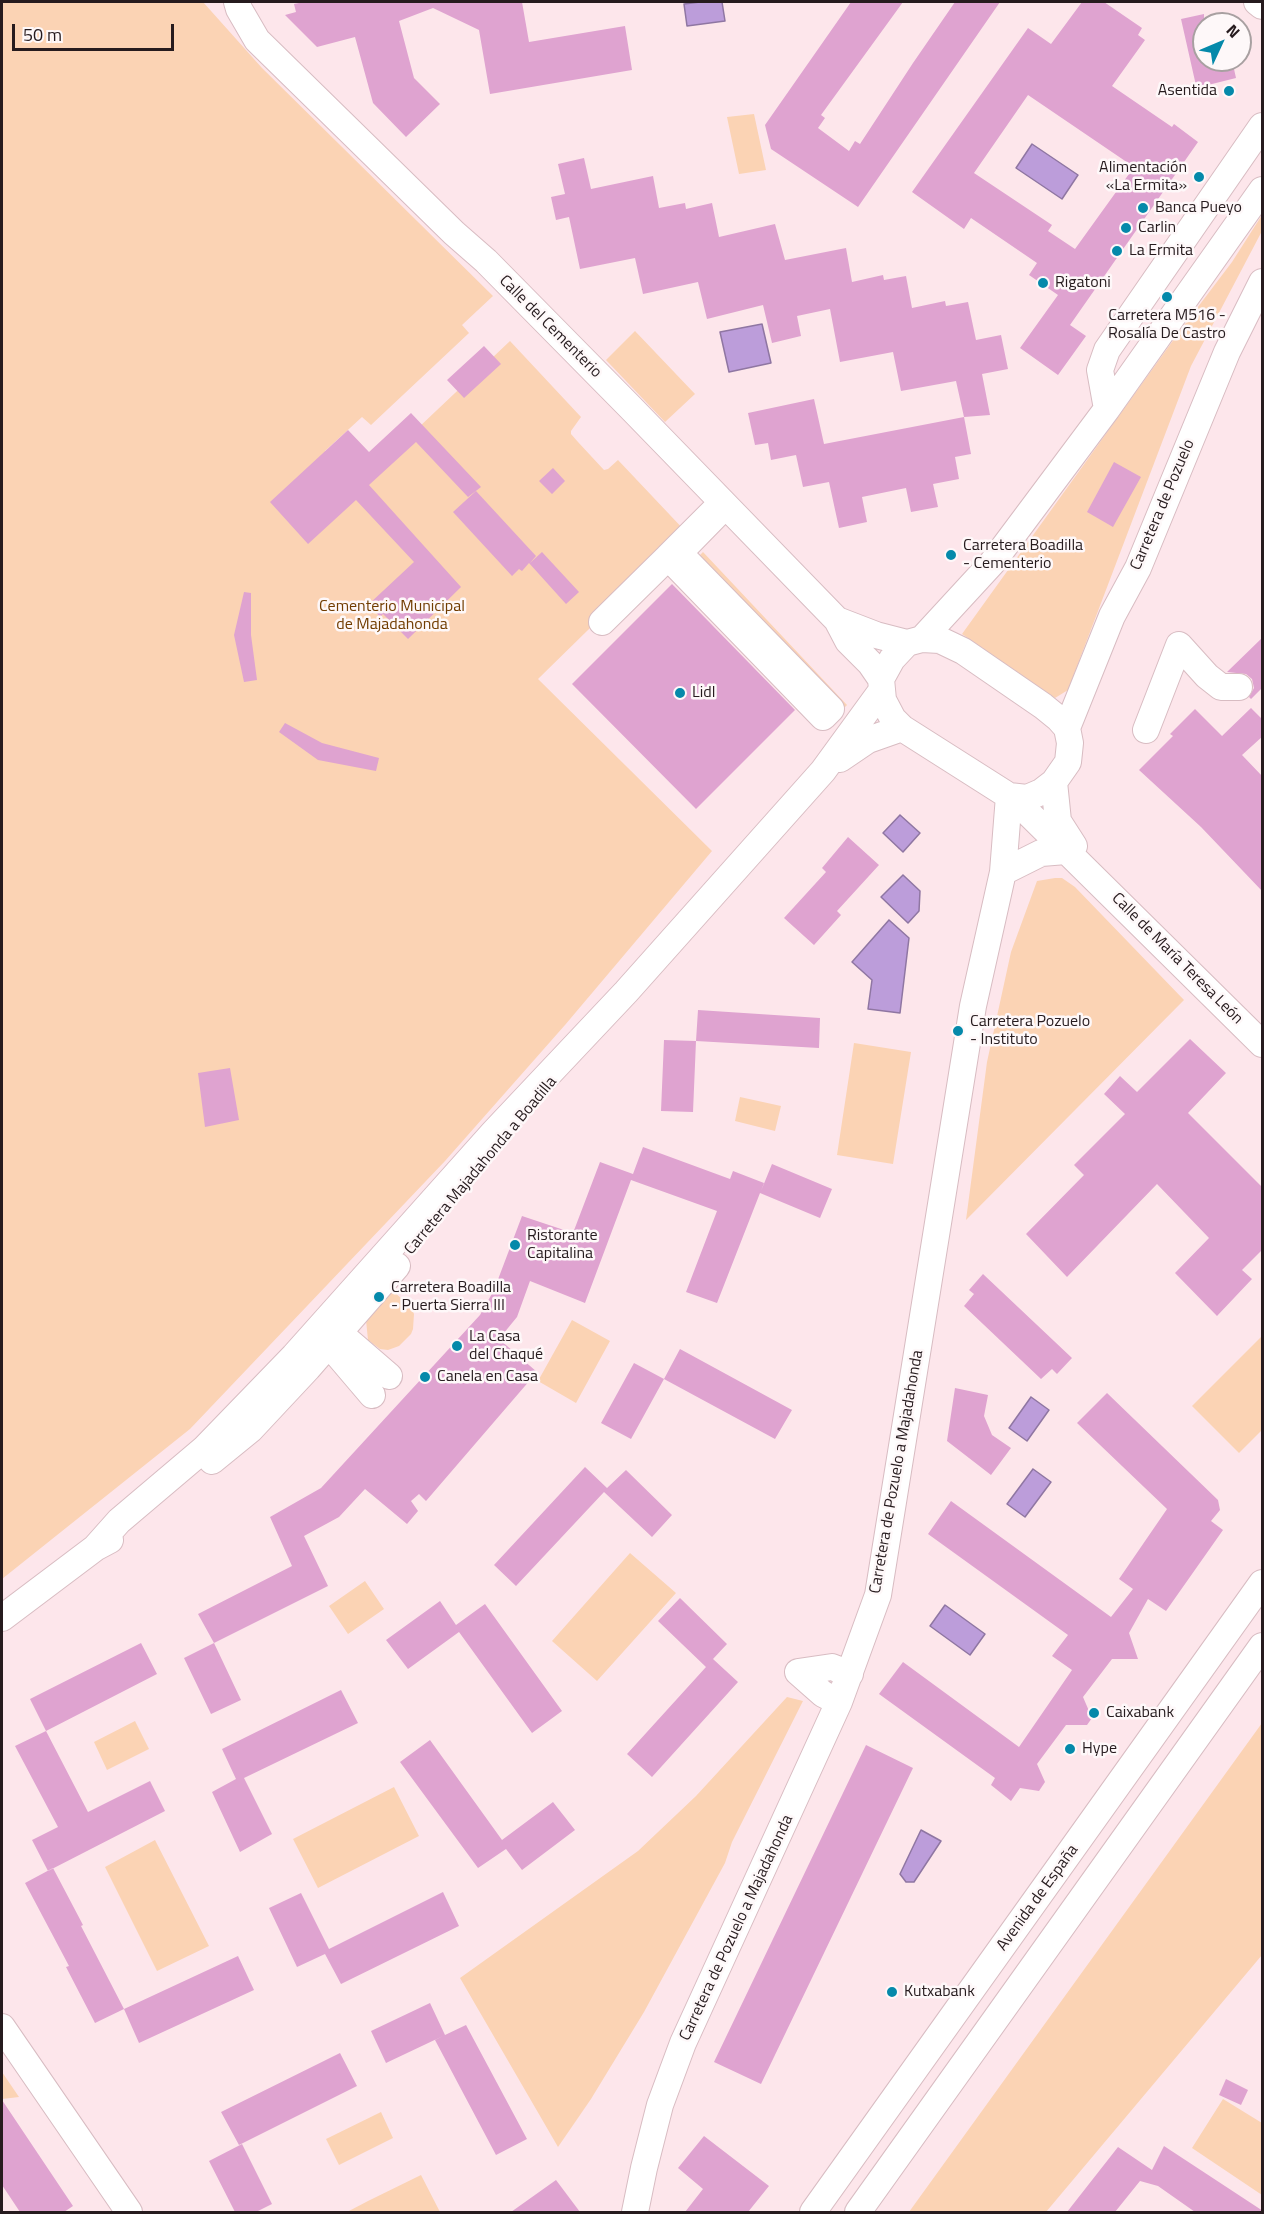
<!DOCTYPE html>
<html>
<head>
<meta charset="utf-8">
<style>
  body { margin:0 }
  #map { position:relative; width:1264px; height:2214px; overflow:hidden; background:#fde6eb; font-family:"Titillium Web",sans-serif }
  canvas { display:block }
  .frame { position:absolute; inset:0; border:3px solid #261b1e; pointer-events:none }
  .north { position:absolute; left:1192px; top:12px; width:60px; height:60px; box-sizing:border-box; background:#fef8f9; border:2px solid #a8a0a1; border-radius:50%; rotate:46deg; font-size:16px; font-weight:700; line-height:24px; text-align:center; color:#261b1e }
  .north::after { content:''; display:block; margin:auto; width:21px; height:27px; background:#0589aa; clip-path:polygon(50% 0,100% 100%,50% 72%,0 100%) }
  .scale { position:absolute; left:12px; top:24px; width:162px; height:27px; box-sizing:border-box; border:3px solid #261b1e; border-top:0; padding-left:8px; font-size:18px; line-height:21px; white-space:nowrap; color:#261b1e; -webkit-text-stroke:4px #fef8f9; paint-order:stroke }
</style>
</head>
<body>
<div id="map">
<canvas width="1264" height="2214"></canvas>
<div class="frame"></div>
<div class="north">N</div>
<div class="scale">50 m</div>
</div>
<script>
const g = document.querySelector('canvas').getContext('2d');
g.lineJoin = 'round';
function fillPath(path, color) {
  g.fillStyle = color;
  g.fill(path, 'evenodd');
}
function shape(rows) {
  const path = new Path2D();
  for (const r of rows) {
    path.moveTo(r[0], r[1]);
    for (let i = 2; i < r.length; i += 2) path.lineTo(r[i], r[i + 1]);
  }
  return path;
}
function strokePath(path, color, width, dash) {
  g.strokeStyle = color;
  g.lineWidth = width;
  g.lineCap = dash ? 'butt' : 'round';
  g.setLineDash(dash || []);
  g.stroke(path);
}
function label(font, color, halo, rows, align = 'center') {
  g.font = font + ' "Titillium Web",sans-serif';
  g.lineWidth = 5;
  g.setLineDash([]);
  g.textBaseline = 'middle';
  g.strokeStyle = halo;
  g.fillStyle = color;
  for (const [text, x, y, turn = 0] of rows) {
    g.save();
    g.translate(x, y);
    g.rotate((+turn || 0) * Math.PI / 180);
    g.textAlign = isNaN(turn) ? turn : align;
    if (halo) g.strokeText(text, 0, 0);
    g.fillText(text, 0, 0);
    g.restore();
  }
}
fillPath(shape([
  [2,2,203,2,262,68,493,296,462,325,469,333,371,425,362,417,325,451,346,473,418,428,510,341,581,417,571,431,571,434,578,442,604,470,608,469,618,460,687,533,538,679,712,851,565,1025,445,1161,190,1429,2,1579],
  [754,114,766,170,739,174,727,117],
  [1262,215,1262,231,1191,366,1068,690,1055,698,962,634,1182,328,1232,262],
  [635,331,695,394,665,422,606,360],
  [703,552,847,705,842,710,698,557],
  [1055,878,1062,878,1075,887,1184,1000,966,1220,987,1062,1011,952,1037,881],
  [854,1043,911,1052,893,1164,837,1155],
  [740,1097,781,1106,775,1131,735,1121],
  [393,1291,411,1307,414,1314,413,1329,411,1334,399,1346,388,1350,380,1349,368,1340,366,1320],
  [572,1320,610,1341,576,1403,538,1381],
  [1262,1336,1262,1430,1239,1453,1192,1406],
  [630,1553,676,1593,597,1681,552,1641],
  [365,1581,384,1609,348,1634,329,1606],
  [787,1697,803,1701,732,1842,725,1863,644,2012,591,2099,558,2147,460,1978,638,1851,696,1796],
  [135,1721,149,1749,107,1770,94,1742],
  [1262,1723,1262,1955,1046,2212,909,2212],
  [394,1787,419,1836,318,1888,293,1839],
  [155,1840,209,1946,157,1971,105,1867],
  [2,2072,19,2097,2,2099],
  [1223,2099,1262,2123,1262,2195,1192,2148],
  [381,2112,393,2138,339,2165,326,2139],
  [421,2175,440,2212,347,2212,368,2201]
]), '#fbd3b4');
const water = shape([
  [700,2,722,2,725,21,687,26,684,4,700,2],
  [1032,144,1078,175,1062,199,1016,168,1032,144],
  [762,324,771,363,729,372,720,332,762,324],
  [900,815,920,833,903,852,883,833,900,815],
  [903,875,920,891,919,911,908,923,881,897,903,875],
  [889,920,909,938,900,1013,868,1009,872,980,852,962,889,920],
  [1031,1397,1049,1410,1027,1441,1009,1428,1031,1397],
  [1033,1469,1051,1482,1025,1517,1007,1504,1033,1469],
  [945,1605,985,1634,970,1655,930,1626,945,1605],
  [921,1830,941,1841,914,1882,906,1882,900,1874,921,1830]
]);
fillPath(water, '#bc9dda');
strokePath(water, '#8f76a2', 1.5);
fillPath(shape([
  [304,2,522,2,529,42,625,26,632,70,490,94,479,30,433,8,399,21,414,78,440,104,406,137,373,103,355,37,317,47,285,15,296,12,294,4],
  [851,2,903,2,821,115,825,118,818,128,849,151,855,141,860,144,913,63,955,2,1000,2,858,207,771,149,765,125],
  [1082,2,1104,2,1142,28,1138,35,1145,40,1112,86,1172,127,1174,124,1198,142,1070,325,1086,336,1058,375,1020,348,1058,295,1029,275,1037,263,971,218,964,229,912,192,1028,28,1051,44],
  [1028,95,1134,167,1075,249,1048,231,1052,225,974,173],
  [1204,14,1204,60,1232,60,1236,78,1204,86,1204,89,1197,90,1181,19],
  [584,158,591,189,653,176,659,208,685,203,686,209,712,203,719,237,775,224,785,260,846,248,852,282,883,275,884,280,906,276,912,308,945,301,946,306,968,302,976,340,1001,335,1008,369,982,374,990,415,964,417,956,381,901,391,893,352,840,362,830,309,797,316,801,336,772,343,763,305,707,319,698,282,643,294,635,258,580,269,569,217,556,220,551,197,565,194,558,164],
  [484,346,501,364,464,398,447,380],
  [814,399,824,444,964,417,971,454,955,457,959,479,933,484,938,507,911,512,906,488,862,497,867,522,839,528,829,482,803,487,796,455,771,460,768,443,755,445,748,413],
  [411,413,481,487,468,497,416,442,369,485,461,587,408,639,383,614,380,617,369,604,414,562,356,500,308,544,270,502,348,430,369,452],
  [1114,462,1141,477,1113,527,1087,512],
  [553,468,565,481,552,494,539,481],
  [476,491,536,556,530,563,542,552,579,592,566,604,529,563,522,571,519,569,512,576,453,512],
  [672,584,795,710,696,809,572,684],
  [244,592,251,593,251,635,257,680,244,682,234,635],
  [1263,637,1263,687,1251,699,1249,697,1254,688,1252,679,1246,674,1227,672],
  [1251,708,1263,720,1263,736,1242,755,1263,777,1263,892,1201,827,1139,770,1173,736,1170,734,1195,709,1222,736],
  [285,723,322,743,379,758,376,771,318,760,279,732],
  [848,837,879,865,837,911,841,915,814,945,784,918,826,872,822,868],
  [698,1010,820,1018,819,1048,696,1041],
  [1190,1039,1226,1073,1188,1113,1263,1188,1263,1249,1242,1270,1252,1279,1217,1316,1175,1273,1209,1238,1157,1184,1067,1277,1026,1234,1084,1175,1074,1165,1125,1114,1104,1094,1120,1076,1137,1092],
  [664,1040,696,1041,693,1112,661,1111],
  [230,1068,239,1120,205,1127,198,1073],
  [643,1147,730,1179,733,1171,764,1183,761,1191,772,1164,832,1189,820,1218,760,1193,717,1303,686,1292,717,1211,631,1180,585,1303,530,1281,517,1317,499,1339,537,1372,426,1501,419,1494,411,1501,418,1511,407,1524,365,1489,339,1517,304,1536,328,1586,214,1643,198,1614,292,1566,270,1517,321,1488,480,1315,494,1290,522,1216,573,1233,600,1162,633,1174],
  [983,1274,1072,1358,1057,1374,1052,1369,1041,1379,964,1306,974,1294,969,1290],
  [680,1349,792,1410,775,1439,664,1379],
  [634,1363,664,1379,631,1439,601,1423],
  [955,1388,988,1395,984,1416,992,1435,1011,1448,991,1475,947,1441],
  [1107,1393,1218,1500,1220,1510,1211,1521,1223,1530,1166,1611,1148,1599,1129,1633,1138,1659,1112,1659,1083,1697,1092,1718,1087,1725,1066,1725,1037,1764,1045,1782,1039,1791,1020,1788,1011,1801,991,1785,995,1778,879,1694,903,1662,1019,1747,1072,1670,1052,1656,1068,1635,928,1534,951,1501,1111,1617,1133,1589,1119,1579,1167,1509,1077,1423],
  [585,1467,607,1488,626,1470,672,1515,652,1537,604,1492,516,1586,494,1565],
  [680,1598,727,1644,713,1659,738,1682,652,1777,627,1754,706,1667,658,1621],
  [440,1601,456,1625,485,1604,562,1711,532,1733,459,1632,408,1669,386,1640],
  [141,1643,157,1674,46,1731,30,1699],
  [214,1643,241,1700,211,1714,184,1658],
  [341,1690,358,1723,244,1778,272,1834,240,1852,212,1792,236,1779,222,1749],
  [46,1731,88,1812,150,1781,165,1811,48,1871,32,1840,58,1827,15,1746],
  [430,1740,502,1840,553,1802,575,1830,522,1870,506,1849,478,1868,400,1762],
  [866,1745,913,1768,761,2084,714,2062],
  [53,1868,83,1925,81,1926,124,2009,95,2023,66,1967,69,1966,25,1883],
  [443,1892,459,1926,341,1984,325,1954,297,1967,269,1908,301,1893,329,1949],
  [238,1956,254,1990,139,2043,124,2009],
  [430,2003,445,2035,466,2025,527,2139,496,2155,435,2040,443,2036,386,2063,371,2031],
  [340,2053,357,2086,239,2145,221,2112],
  [1226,2079,1248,2090,1241,2105,1219,2095],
  [2,2100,73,2206,64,2212,20,2212,2,2185],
  [704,2136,769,2186,748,2212,685,2212,703,2189,678,2168],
  [242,2144,272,2204,256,2212,235,2212,209,2161],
  [1164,2146,1263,2211,1263,2212,1195,2212,1158,2186,1140,2181,1115,2212,1067,2212,1118,2147,1152,2170],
  [556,2180,580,2212,511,2212]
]), '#dfa3d0');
const minor = shape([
  [237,2,239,9,257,40,454,233,486,261,631,408,837,620,848,641,870,663,881,679],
  [1257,2,1262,6],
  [1107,409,1100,370,1107,350,1262,126],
  [722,503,668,557,823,717,831,709,679,553,725,506],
  [837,620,876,635,907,643],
  [602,622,668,557],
  [922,639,992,563,1107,409,1262,190],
  [922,639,940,640,963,651,1043,706,1059,719,1067,728,1070,743,1068,762,1054,782,1041,792,1027,798,1009,796,902,728,893,719,883,700,881,679,892,659,907,643,922,639],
  [1067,728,1112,616,1138,568,1227,352,1262,282],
  [1146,730,1179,645,1207,676,1221,687,1239,687],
  [840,759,868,740,902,728],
  [1054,782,1058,821,1074,846],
  [1012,797,1262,1044],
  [1003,872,1041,853,1066,851],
  [337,1325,334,1339,338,1355,372,1395],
  [321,1343,334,1339,345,1338,389,1376],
  [212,1461,250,1430,308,1368,397,1266],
  [95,1548,119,1521,204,1449,294,1356,494,1132,626,992,823,771,882,690],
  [2,1618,95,1548,110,1540],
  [839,1702,823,1694,798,1672,832,1667,850,1674],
  [2,2027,129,2212],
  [635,2212,644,2168,660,2105,683,2043,839,1702,878,1595,973,1006,1003,872,1009,796],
  [813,2212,1262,1583],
  [858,2212,1262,1646]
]);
strokePath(minor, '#d8bcc2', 28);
strokePath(minor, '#fff', 26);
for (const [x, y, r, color] of [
  [1229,91,6,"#0589aa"],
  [1199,177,6,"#0589aa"],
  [1143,208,6,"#0589aa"],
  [1126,228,6,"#0589aa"],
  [1117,251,6,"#0589aa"],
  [1043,283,6,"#0589aa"],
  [1167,297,6,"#0589aa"],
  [951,555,6,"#0589aa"],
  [680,693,6,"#0589aa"],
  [958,1031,6,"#0589aa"],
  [515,1245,6,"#0589aa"],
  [379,1297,6,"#0589aa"],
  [457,1346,6,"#0589aa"],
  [425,1377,6,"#0589aa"],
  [1094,1713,6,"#0589aa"],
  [1070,1749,6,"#0589aa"],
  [892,1992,6,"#0589aa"]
]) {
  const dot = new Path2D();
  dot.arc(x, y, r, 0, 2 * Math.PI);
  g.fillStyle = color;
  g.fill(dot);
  strokePath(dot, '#fef8f9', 2);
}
label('16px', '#261b1e', '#fef8f9', [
  ["Asentida",1217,91,"right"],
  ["Alimentación",1187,168,"right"],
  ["«La Ermita»",1187,186,"right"],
  ["Banca Pueyo",1155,208],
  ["Carlin",1138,228],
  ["La Ermita",1129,251],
  ["Rigatoni",1055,283],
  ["Carretera M516 -",1167,316,"center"],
  ["Rosalía De Castro",1167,334,"center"],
  ["Carretera Boadilla",963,546],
  ["- Cementerio",963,564],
  ["Lidl",692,693],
  ["Carretera Pozuelo",970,1022],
  ["- Instituto",970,1040],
  ["Ristorante",527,1236],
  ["Capitalina",527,1254],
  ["Carretera Boadilla",391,1288],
  ["- Puerta Sierra III",391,1306],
  ["La Casa",469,1337],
  ["del Chaqué",469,1355],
  ["Canela en Casa",437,1377],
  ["Caixabank",1106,1713],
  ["Hype",1082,1749],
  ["Kutxabank",904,1992]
], 'left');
label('16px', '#261b1e', '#fef8f9', [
  ["Calle del Cementerio",550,327,45],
  ["Carretera de Pozuelo",1163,505,-67],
  ["Calle de María Teresa León",1177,959,45],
  ["Carretera Majadahonda a Boadilla",481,1166,-50],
  ["Carretera de Pozuelo a Majadahonda",897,1472,-80],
  ["Avenida de España",1038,1898,-54],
  ["Carretera de Pozuelo a Majadahonda",737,1928,-65]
]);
label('16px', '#713c00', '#fef8f9', [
  ["Cementerio Municipal",392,607],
  ["de Majadahonda",392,625]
]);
</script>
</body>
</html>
